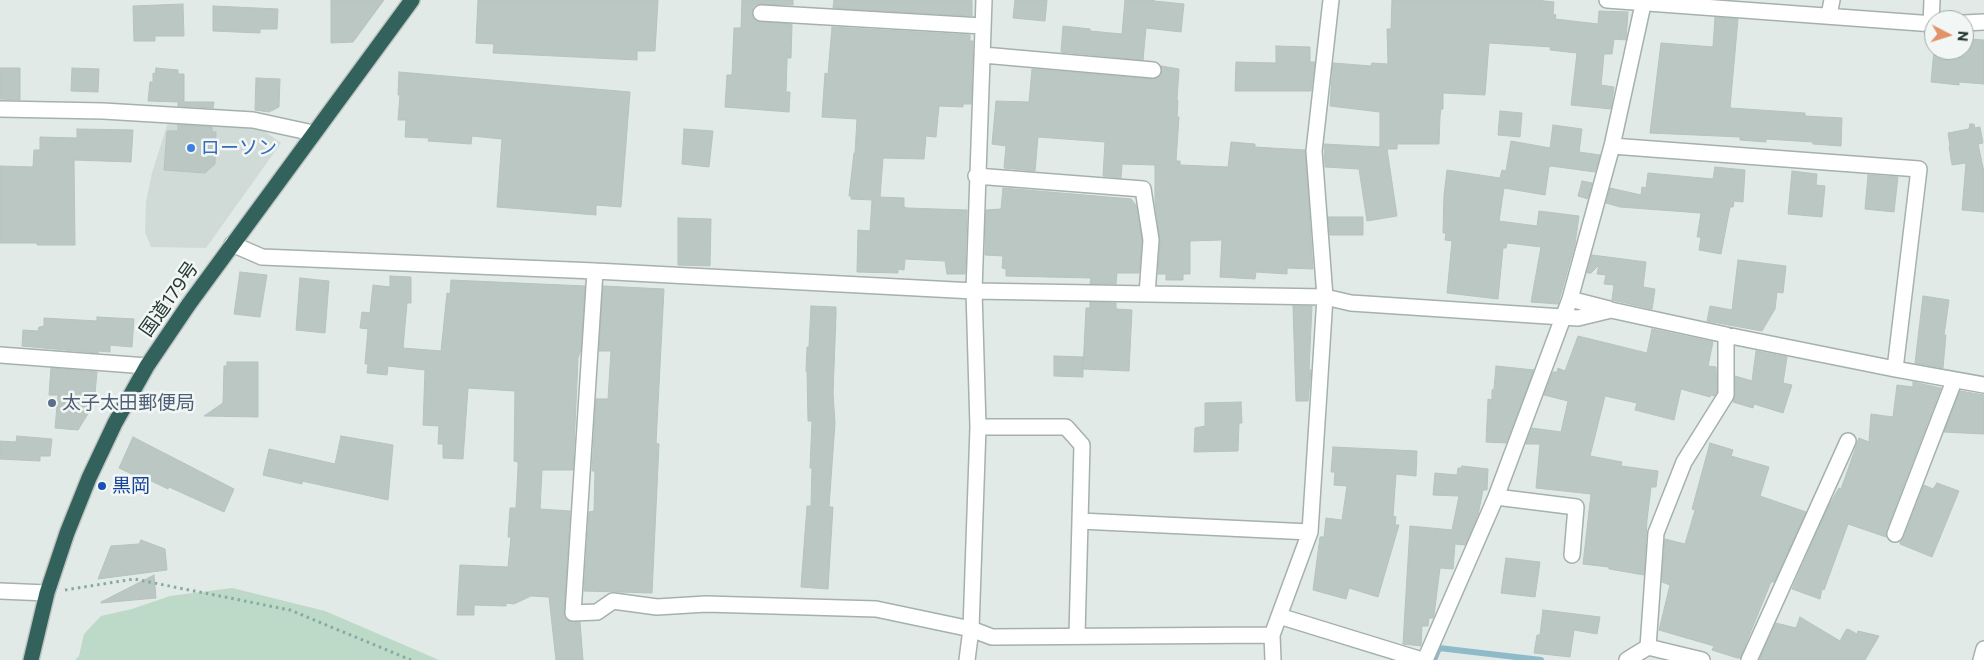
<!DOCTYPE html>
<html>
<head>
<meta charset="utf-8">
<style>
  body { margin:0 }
  #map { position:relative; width:1984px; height:660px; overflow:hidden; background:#e2eae7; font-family:Commissioner,sans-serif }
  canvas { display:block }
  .north { position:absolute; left:1924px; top:10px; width:50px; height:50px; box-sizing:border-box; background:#f2f7f5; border:1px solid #a0aba8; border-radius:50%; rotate:95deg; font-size:14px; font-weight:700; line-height:20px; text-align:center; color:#243935 }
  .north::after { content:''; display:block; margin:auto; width:18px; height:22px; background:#e29268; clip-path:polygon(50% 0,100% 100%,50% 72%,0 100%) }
</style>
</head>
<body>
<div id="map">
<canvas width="1984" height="660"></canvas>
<div class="north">N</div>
</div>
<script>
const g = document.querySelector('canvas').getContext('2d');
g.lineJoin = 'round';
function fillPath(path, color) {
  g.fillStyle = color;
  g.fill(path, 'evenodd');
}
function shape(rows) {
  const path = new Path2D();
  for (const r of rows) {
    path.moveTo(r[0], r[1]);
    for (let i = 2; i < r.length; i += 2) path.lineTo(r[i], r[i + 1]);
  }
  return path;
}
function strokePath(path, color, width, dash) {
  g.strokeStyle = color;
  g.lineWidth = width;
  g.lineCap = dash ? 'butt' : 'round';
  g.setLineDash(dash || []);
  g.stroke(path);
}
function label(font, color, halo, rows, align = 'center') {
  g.font = font + ' Commissioner,"Noto Sans JP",sans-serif';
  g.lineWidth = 5;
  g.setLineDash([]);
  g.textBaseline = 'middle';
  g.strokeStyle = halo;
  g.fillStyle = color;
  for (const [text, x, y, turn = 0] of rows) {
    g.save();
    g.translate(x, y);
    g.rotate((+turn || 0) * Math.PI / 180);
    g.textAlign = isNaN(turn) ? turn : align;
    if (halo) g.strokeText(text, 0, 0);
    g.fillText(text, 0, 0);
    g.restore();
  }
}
fillPath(shape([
  [168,122,260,128,281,143,206,248,151,247,145,232,146,202,152,173]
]), '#d0dad6');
fillPath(shape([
  [232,588,325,611,439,660,75,660,79,656,84,634,101,616,132,609,170,596]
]), '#bdd9c7');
strokePath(shape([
  [1434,660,1439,648,1541,660]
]), '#8fbbc9', 6);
const building = shape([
  [331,0,384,0,353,42,331,43,331,0],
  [478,0,658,0,655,51,637,51,637,60,493,53,494,44,476,43,478,0],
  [742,0,793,0,793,5,757,4,753,7,752,13,755,21,760,22,792,24,791,58,787,58,787,61,786,92,790,92,789,112,725,107,727,75,732,75,734,28,741,28,742,0],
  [834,0,972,0,972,16,833,8,834,0],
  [1015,0,1047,0,1045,21,1013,18,1015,0],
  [1125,0,1154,0,1154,1,1184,4,1181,32,1146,28,1143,60,1061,52,1063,26,1090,29,1090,31,1122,34,1125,0],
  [1392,0,1536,0,1554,2,1553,14,1556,15,1555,19,1598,24,1599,11,1628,12,1626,40,1614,39,1612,54,1604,54,1601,85,1614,87,1611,109,1571,105,1577,53,1550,50,1551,47,1489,43,1485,95,1443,93,1443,109,1441,109,1440,116,1439,144,1397,144,1397,149,1387,149,1397,216,1367,221,1359,169,1325,167,1324,144,1380,147,1380,112,1330,106,1333,63,1371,66,1372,63,1388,64,1387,29,1391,29,1392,0],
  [183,4,184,36,155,36,155,41,134,41,133,6,183,4],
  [213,6,278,9,277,29,260,29,260,33,213,31,213,6],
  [1715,17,1738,19,1730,108,1805,113,1805,116,1842,118,1841,146,1813,144,1813,142,1766,139,1766,142,1740,140,1740,137,1650,133,1661,43,1713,47,1715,17],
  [832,27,970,35,970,41,973,41,971,104,963,104,963,107,939,106,936,137,926,136,924,159,883,158,880,197,904,198,904,207,907,208,967,210,965,274,947,274,945,261,905,259,904,270,898,269,898,273,857,272,858,230,870,231,872,200,851,199,851,196,849,196,854,153,855,153,857,119,822,117,825,73,828,74,832,27],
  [1966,39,1984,40,1984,84,1959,82,1959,85,1931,82,1934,50,1966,50,1966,39],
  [1276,46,1310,47,1310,62,1315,62,1311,91,1235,91,1236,62,1276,63,1276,46],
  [1161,66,1179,69,1177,100,1178,101,1177,117,1179,117,1176,161,1180,161,1180,165,1228,167,1231,142,1255,144,1255,147,1305,150,1313,269,1287,268,1287,274,1256,272,1255,279,1220,277,1222,240,1190,241,1190,274,1183,274,1183,280,1166,280,1166,274,1158,274,1160,240,1155,202,1155,165,1122,164,1121,178,1103,176,1105,142,1038,137,1035,171,1004,168,1006,146,992,144,996,101,1029,102,1032,69,1152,79,1161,75,1161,66],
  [0,68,20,68,20,100,0,99,0,68],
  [72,68,99,69,98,92,71,91,72,68],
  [156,68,178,70,178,74,184,74,184,102,214,102,213,108,178,106,178,102,148,101,150,82,153,82,153,73,155,74,156,68],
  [399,72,630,92,621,207,596,205,596,215,497,207,502,139,472,136,471,144,428,141,429,138,405,137,406,120,398,120,400,95,398,95,399,72],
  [256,78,280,79,279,107,269,112,255,110,256,78],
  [1500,111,1522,113,1520,137,1498,135,1500,111],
  [1970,124,1974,124,1975,128,1980,127,1983,143,1978,144,1984,172,1984,212,1962,210,1966,163,1952,165,1949,146,1950,146,1948,133,1969,129,1970,124],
  [178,125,212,127,212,132,216,132,215,164,205,173,164,170,167,131,178,131,178,125],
  [1553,125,1582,129,1579,152,1600,155,1595,172,1551,166,1549,167,1545,195,1504,188,1499,221,1537,226,1539,211,1579,216,1575,244,1558,304,1531,302,1541,247,1507,243,1506,248,1503,248,1498,299,1447,293,1452,241,1445,240,1446,233,1443,233,1444,195,1447,170,1500,178,1502,170,1506,171,1511,141,1550,148,1553,125],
  [77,129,133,130,131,162,74,160,75,245,37,245,37,243,0,243,0,166,33,167,34,150,40,150,40,137,77,138,77,129],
  [684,129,713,131,709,167,682,164,684,129],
  [1715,167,1745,170,1743,202,1734,201,1733,207,1730,207,1721,254,1699,250,1701,237,1697,237,1701,213,1620,207,1606,203,1610,188,1641,195,1642,187,1646,188,1648,173,1713,179,1715,167],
  [1792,171,1817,174,1816,185,1825,186,1822,217,1788,214,1792,171],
  [1868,175,1898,177,1894,212,1865,209,1868,175],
  [1582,181,1592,183,1588,199,1578,196,1582,181],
  [1003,188,1131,199,1136,205,1142,240,1139,273,1117,273,1116,284,1090,284,1091,278,1006,276,1006,269,1002,268,1003,256,985,255,986,210,1001,209,1003,188],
  [1328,217,1363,217,1363,235,1330,235,1328,217],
  [678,218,711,219,710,266,678,265,678,218],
  [1592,255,1646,262,1643,287,1655,289,1652,309,1612,300,1614,285,1604,284,1606,275,1597,274,1599,265,1591,273,1587,273,1592,255],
  [1738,260,1786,266,1783,293,1777,292,1775,309,1762,331,1707,321,1710,306,1732,310,1738,260],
  [240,272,267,275,260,317,234,314,240,272],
  [390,276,411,277,411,303,407,303,403,348,441,351,447,293,450,294,451,280,585,286,581,350,578,358,573,470,542,470,540,509,570,511,564,613,565,618,569,621,580,622,583,660,556,660,549,597,531,596,514,604,506,603,506,606,474,605,474,615,457,615,460,565,508,567,511,537,508,537,510,508,516,508,518,468,518,462,514,461,515,391,468,388,463,459,443,458,443,444,438,444,439,426,423,425,425,370,388,366,387,375,367,373,368,364,365,364,368,329,360,328,362,312,370,313,373,285,390,287,390,276],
  [300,278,329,281,325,333,296,330,300,278],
  [603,286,664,289,656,443,659,444,652,593,584,591,589,512,594,511,595,471,592,471,596,399,608,399,611,351,599,351,603,286],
  [1923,296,1949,300,1944,335,1946,335,1943,368,1915,363,1923,296],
  [1090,302,1116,303,1116,309,1132,310,1129,371,1083,369,1086,308,1090,308,1090,302],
  [811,306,836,307,836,315,833,393,835,423,829,507,833,507,828,589,801,587,807,506,811,506,812,468,810,468,812,421,808,421,807,371,806,371,807,347,809,347,811,306],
  [1293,306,1312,306,1309,370,1311,370,1308,401,1296,401,1293,306],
  [97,317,134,319,132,347,110,345,110,352,99,351,98,353,22,346,23,330,38,331,39,327,44,326,44,318,97,321,97,317],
  [1652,329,1713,342,1708,366,1716,367,1717,392,1714,396,1711,395,1710,397,1681,389,1674,420,1635,410,1637,403,1605,396,1590,456,1622,462,1621,466,1658,471,1656,487,1651,487,1647,520,1644,575,1609,569,1609,567,1583,564,1591,494,1536,488,1540,444,1526,444,1532,428,1561,432,1568,401,1544,395,1553,372,1557,372,1558,368,1565,371,1578,336,1647,353,1652,329],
  [1756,351,1787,357,1783,383,1792,385,1783,413,1754,404,1753,408,1733,402,1735,395,1735,376,1752,381,1756,351],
  [1054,356,1083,357,1083,377,1054,376,1054,356],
  [227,362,258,362,258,417,204,416,223,403,224,366,227,366,227,362],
  [1496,366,1534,370,1506,443,1486,442,1488,399,1492,400,1492,390,1494,389,1496,366],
  [51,368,97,372,94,404,78,430,55,428,58,395,49,395,51,368],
  [1913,382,1941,388,1886,531,1886,537,1848,524,1824,590,1822,589,1820,599,1792,589,1828,507,1839,488,1841,489,1859,438,1869,442,1871,414,1893,417,1897,385,1913,387,1913,382],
  [1960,391,1984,395,1984,434,1944,432,1960,391],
  [1241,402,1242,423,1239,423,1238,451,1194,452,1195,428,1205,426,1205,403,1241,402],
  [17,436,52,439,50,456,40,456,40,461,0,459,0,441,16,442,17,436],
  [341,436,393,445,388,500,302,481,302,484,263,475,269,449,335,464,341,436],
  [133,437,234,489,224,512,169,487,168,489,145,478,144,480,119,468,133,437],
  [1710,443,1733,450,1731,456,1769,467,1760,496,1806,512,1774,582,1771,582,1740,658,1737,658,1712,650,1714,646,1659,630,1670,585,1662,582,1665,539,1685,544,1695,510,1692,509,1710,443],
  [1333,447,1417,451,1416,476,1396,474,1393,516,1396,517,1395,525,1399,525,1378,597,1349,588,1346,599,1313,590,1320,537,1324,537,1326,518,1342,520,1347,486,1334,485,1335,472,1331,472,1333,447],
  [1462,466,1488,469,1487,490,1483,490,1478,515,1465,545,1455,544,1453,569,1440,568,1434,615,1433,618,1429,618,1428,626,1422,626,1421,646,1403,644,1410,526,1452,530,1459,496,1433,495,1435,473,1457,475,1458,468,1461,468,1462,466],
  [1937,483,1959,491,1932,557,1900,544,1900,542,1904,537,1924,485,1933,489,1937,483],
  [141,540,165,549,167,570,98,579,111,546,139,544,141,540],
  [1506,558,1540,562,1535,597,1501,593,1506,558],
  [154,575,156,598,101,603,101,602,154,575],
  [1543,610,1600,617,1597,634,1574,630,1570,657,1534,653,1537,635,1540,635,1543,610],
  [1800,617,1840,641,1846,630,1848,629,1857,634,1858,631,1879,636,1865,660,1759,660,1776,623,1796,628,1800,617]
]);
fillPath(building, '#bac7c3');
strokePath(building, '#b5c3be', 1);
const minor = shape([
  [1607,0,1934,24],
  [761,13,982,26],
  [1829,15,1832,0],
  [1964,23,1984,22],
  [1931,25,1932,0],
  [983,55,1153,70],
  [0,109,103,111,253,120,313,133],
  [1612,146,1919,169,1895,369],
  [976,176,1143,189,1151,240,1147,294],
  [232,244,262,257,595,271,974,291,1325,297,1351,303,1578,318,1611,310,1726,335,1895,369,1984,385],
  [595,271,573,613,597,612,613,601,657,607,706,604,876,609,971,629,992,637,1272,635],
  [1570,299,1609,309],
  [0,355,147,366],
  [978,427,1066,427,1082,445,1077,635],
  [1496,497,1576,507,1572,555],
  [1080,521,1310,532],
  [1895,534,1954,381],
  [0,591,47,593],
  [1279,616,1422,660],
  [1648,647,1656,533,1684,462,1726,395,1726,335],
  [967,660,971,629,978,427,974,291,984,0],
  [1273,660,1272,635,1310,532,1325,297,1314,151,1331,0],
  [1425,660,1496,497,1570,299,1612,146,1644,0],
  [1627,660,1648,647,1702,660],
  [1749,660,1848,441],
  [1981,660,1984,649]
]);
const highway = shape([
  [31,660,47,593,67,533,89,478,115,423,147,366,189,304,412,0]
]);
strokePath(minor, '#a5b1ae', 18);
strokePath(highway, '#bdc4c2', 18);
strokePath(shape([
  [65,590,134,579,290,610,411,660]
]), '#85aaa2', 3, [2.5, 4]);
strokePath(minor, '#fff', 15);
strokePath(highway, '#33625d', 15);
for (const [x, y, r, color] of [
  [191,148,5,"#3f7fe0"],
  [52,403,5,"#5c6f8a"],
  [102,486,5,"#1a4fb4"]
]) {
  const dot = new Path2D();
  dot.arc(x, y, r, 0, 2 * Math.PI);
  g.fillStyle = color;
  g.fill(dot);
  strokePath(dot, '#f2f7f5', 2);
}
label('19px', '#366cbe', '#f2f7f5', [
  ["ローソン",201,148]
], 'left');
label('19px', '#243935', '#f2f7f5', [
  ["国道179号",169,299,-55]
]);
label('19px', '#4e5e75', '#f2f7f5', [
  ["太子太田郵便局",62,403]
], 'left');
label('19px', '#164399', '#f2f7f5', [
  ["黒岡",112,486]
], 'left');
</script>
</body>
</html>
